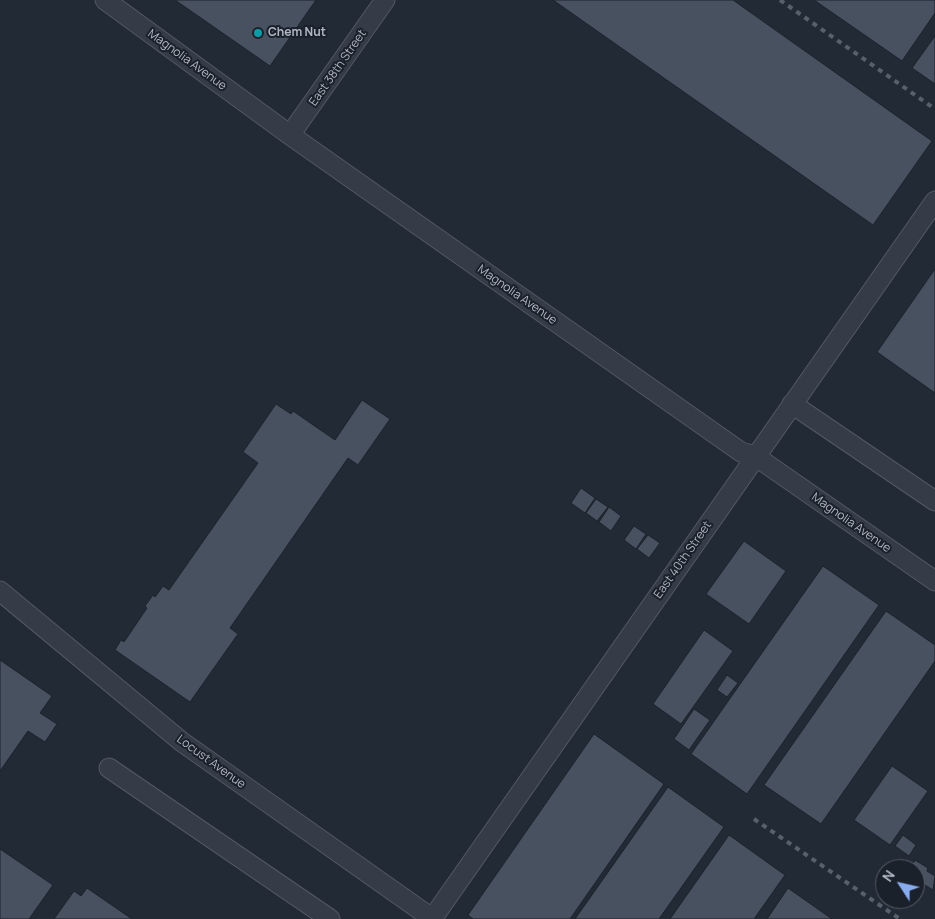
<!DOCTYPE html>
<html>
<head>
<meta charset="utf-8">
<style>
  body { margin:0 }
  #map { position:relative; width:935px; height:919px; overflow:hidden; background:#222a36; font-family:Manrope,sans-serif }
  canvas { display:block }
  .north { position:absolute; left:875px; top:859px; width:50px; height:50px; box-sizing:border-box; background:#1b212b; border:1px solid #575d68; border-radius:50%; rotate:305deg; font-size:14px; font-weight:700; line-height:20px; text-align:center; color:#b0b6c3 }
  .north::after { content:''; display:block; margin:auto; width:18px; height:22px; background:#89acef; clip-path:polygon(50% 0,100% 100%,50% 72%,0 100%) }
</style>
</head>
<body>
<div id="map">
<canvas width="935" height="919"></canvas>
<div class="north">N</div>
</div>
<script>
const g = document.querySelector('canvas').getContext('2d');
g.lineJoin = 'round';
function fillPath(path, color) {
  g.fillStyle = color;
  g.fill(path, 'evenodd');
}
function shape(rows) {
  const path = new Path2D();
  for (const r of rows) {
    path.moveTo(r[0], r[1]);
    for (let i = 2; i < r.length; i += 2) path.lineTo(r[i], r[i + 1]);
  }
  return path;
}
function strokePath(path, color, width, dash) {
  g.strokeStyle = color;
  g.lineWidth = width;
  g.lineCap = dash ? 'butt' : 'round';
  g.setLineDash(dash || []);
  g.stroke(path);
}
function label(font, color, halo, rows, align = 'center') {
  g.font = font + ' Manrope,sans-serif';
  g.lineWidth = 4;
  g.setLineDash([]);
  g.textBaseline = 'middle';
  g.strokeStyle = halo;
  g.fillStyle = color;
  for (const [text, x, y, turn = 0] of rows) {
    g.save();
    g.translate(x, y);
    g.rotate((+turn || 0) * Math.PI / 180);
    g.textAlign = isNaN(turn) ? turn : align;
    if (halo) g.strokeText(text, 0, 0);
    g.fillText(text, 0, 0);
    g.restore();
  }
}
const building = shape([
  [175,0,316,0,270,66,175,0],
  [553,0,733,0,932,141,873,225,553,0],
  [814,0,935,0,935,13,902,61,814,0],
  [935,36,935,84,912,68,935,36],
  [935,269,935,393,877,352,935,269],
  [362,400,390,419,358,465,348,458,230,628,238,634,190,702,115,650,121,640,124,642,147,608,145,606,153,595,155,597,163,586,169,590,258,463,243,452,276,404,291,414,293,411,335,440,362,400],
  [581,488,595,498,585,513,571,503,581,488],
  [596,499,608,507,597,521,586,513,596,499],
  [609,507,621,516,611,531,599,522,609,507],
  [634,526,646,534,636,549,624,540,634,526],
  [648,535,660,543,649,558,637,549,648,535],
  [744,541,786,571,749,624,706,594,744,541],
  [823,566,879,605,747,794,691,754,823,566],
  [886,611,935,645,935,661,821,824,764,785,886,611],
  [704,630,733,651,681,724,653,704,704,630],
  [0,660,52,696,40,713,57,724,45,742,28,731,0,771,0,660],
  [727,675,738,683,727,697,717,690,727,675],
  [694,709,710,720,689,750,674,739,694,709],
  [594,734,664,784,570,919,473,919,468,915,594,734],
  [892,766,928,791,890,845,854,820,892,766],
  [668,787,724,827,659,919,575,919,668,787],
  [729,835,785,875,754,919,670,919,729,835],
  [903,835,916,845,909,856,895,846,903,835],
  [0,849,53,885,29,919,0,919,0,849],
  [915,860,928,868,927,871,935,876,933,890,920,882,915,890,915,869,910,869,915,860],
  [87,888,132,919,54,919,74,891,81,896,87,888],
  [788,888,832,919,767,919,788,888]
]);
fillPath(building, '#48515f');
strokePath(building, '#1d232d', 1);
const minor = shape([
  [105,0,290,135,741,452,755,456,935,581],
  [290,135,385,0],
  [792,404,935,501],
  [0,591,182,742,433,919],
  [109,768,330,919],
  [432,919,935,201]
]);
strokePath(minor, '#535964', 21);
strokePath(minor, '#353c47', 19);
strokePath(shape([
  [780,0,935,109],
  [754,819,900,919]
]), '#57606d', 4, [5, 5]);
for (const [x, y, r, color] of [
  [258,33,5,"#0f9aa8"]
]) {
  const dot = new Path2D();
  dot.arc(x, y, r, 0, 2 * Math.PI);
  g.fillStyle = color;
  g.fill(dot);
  strokePath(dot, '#1b212b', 2);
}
label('bold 12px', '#b0b6c3', '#1b212b', [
  ["Chem Nut",268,33]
], 'left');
label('12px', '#b0b6c3', '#1b212b', [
  ["Magnolia Avenue",187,60,36],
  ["East 38th Street",338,68,-55],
  ["Magnolia Avenue",517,295,35],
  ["Magnolia Avenue",851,523,35],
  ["East 40th Street",683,560,-55],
  ["Locust Avenue",211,762,36]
]);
</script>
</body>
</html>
